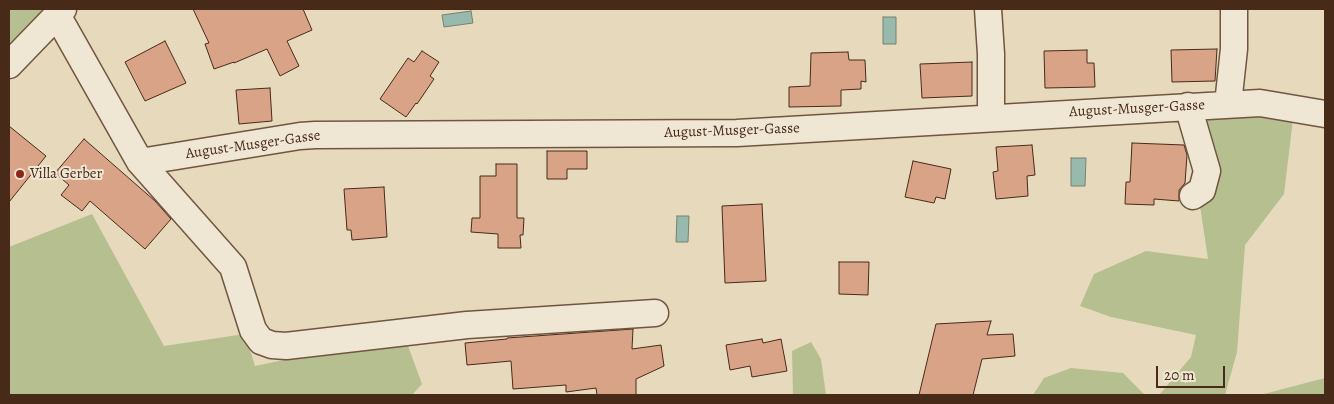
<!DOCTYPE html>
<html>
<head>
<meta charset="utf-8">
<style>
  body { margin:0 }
  #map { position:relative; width:1334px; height:404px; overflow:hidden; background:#e7d9bb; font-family:Alegreya,serif }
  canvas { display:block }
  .frame { position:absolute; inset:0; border:10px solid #482a19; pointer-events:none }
  .scale { position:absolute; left:1156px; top:366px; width:69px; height:22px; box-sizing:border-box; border:2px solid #482a19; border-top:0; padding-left:6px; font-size:15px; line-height:18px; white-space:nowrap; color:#482a19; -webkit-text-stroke:4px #efe6d3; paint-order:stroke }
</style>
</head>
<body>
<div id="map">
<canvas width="1334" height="404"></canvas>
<div class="frame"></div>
<div class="scale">20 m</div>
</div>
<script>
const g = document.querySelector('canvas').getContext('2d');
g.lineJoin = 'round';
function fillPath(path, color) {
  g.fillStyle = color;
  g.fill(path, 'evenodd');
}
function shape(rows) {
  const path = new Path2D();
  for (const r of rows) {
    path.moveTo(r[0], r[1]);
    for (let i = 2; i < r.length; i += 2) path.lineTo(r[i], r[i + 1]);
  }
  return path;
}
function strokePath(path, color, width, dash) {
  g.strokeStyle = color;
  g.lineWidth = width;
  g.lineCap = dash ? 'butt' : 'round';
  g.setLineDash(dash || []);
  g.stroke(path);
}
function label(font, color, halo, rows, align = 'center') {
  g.font = font + ' Alegreya,serif';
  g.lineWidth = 4;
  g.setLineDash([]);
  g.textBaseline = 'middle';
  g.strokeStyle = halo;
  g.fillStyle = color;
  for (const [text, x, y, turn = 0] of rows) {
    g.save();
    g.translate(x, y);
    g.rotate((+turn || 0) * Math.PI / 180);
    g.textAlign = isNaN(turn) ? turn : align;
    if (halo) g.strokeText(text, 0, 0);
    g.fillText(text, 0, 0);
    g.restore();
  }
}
fillPath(shape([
  [9,9,60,9,9,55],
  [1245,110,1293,119,1284,194,1245,245,1237,352,1225,395,1159,395,1191,357,1196,335,1111,317,1080,306,1094,274,1146,251,1208,259,1200,206,1200,122],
  [92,214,164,346,245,334,255,366,341,348,408,346,422,384,412,395,9,395,9,247],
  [811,342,821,359,826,395,793,395,792,351],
  [1071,368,1123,373,1145,395,1033,395,1044,378],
  [1325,378,1325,395,1260,395]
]), '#b6bf90');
const water = shape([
  [471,11,473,23,444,27,442,15,471,11],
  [883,17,896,17,896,44,883,44,883,17],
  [1071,158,1086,158,1085,186,1071,186,1071,158],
  [677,216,689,216,688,242,676,242,677,216]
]);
fillPath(water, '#97baac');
strokePath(water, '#778071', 1);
const building = shape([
  [193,9,303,9,312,30,287,41,299,66,280,76,267,49,234,63,234,62,214,69,205,44,209,43,193,9],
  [165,41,186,83,145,101,125,62,165,41],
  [1217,49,1215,81,1172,82,1171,50,1217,49],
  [1087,50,1087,63,1094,63,1095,87,1045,88,1044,51,1087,50],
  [422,51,439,62,430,76,434,79,417,104,416,103,406,117,380,99,408,58,414,62,422,51],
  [848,52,849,60,865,60,866,82,861,81,861,89,841,90,841,106,789,107,789,87,810,86,811,53,848,52],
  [972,62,972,96,922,98,920,64,972,62],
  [270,88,272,121,239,124,236,90,270,88],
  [9,126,46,156,9,202,9,126],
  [84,139,155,201,171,219,145,249,90,201,82,211,61,195,69,185,55,173,84,139],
  [1132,143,1184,145,1187,155,1185,183,1179,190,1179,201,1154,199,1154,205,1125,204,1126,182,1130,182,1132,143],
  [1032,145,1035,175,1027,176,1028,196,996,199,993,172,998,171,996,147,1032,145],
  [547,151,587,151,587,169,567,169,567,179,547,179,547,151],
  [913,161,951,169,945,199,936,197,934,203,905,197,913,161],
  [496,164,517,164,517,218,524,218,523,235,520,235,521,248,498,248,498,234,471,232,472,218,480,218,480,176,496,176,496,164],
  [384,187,387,237,352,240,351,230,347,230,344,189,384,187],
  [762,204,766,281,725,283,722,206,762,204],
  [839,262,869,262,868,295,839,294,839,262],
  [991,321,987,335,1013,334,1015,356,982,359,973,395,919,395,936,324,991,321],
  [633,329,632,349,661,345,664,366,636,379,636,395,597,395,596,388,566,392,566,385,513,389,511,361,467,365,465,343,507,339,507,338,633,329],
  [762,339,763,343,781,339,787,371,752,377,750,366,730,370,726,345,762,339]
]);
fillPath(building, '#d9a387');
strokePath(building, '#482a19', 1);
const minor = shape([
  [988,9,991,54,991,118],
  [57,15,140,162,233,267,253,330,261,341,272,345,286,346,467,325,655,313],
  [9,65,63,9],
  [1228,104,1234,49,1234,9],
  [1188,106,1207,171,1202,190,1193,196],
  [140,162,300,136,315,135,737,133,1260,103,1325,114]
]);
strokePath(minor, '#705642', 29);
strokePath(minor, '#efe6d3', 26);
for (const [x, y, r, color] of [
  [20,174,5,"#8f2418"]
]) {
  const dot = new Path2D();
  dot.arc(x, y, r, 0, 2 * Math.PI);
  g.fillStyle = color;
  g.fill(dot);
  strokePath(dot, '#efe6d3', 2);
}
label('15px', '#482a19', '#efe6d3', [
  ["August-Musger-Gasse",1137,109,-3],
  ["August-Musger-Gasse",732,131,-2],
  ["August-Musger-Gasse",253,145,-8]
]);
label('15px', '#482a19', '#efe6d3', [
  ["Villa Gerber",30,174]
], 'left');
</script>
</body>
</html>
